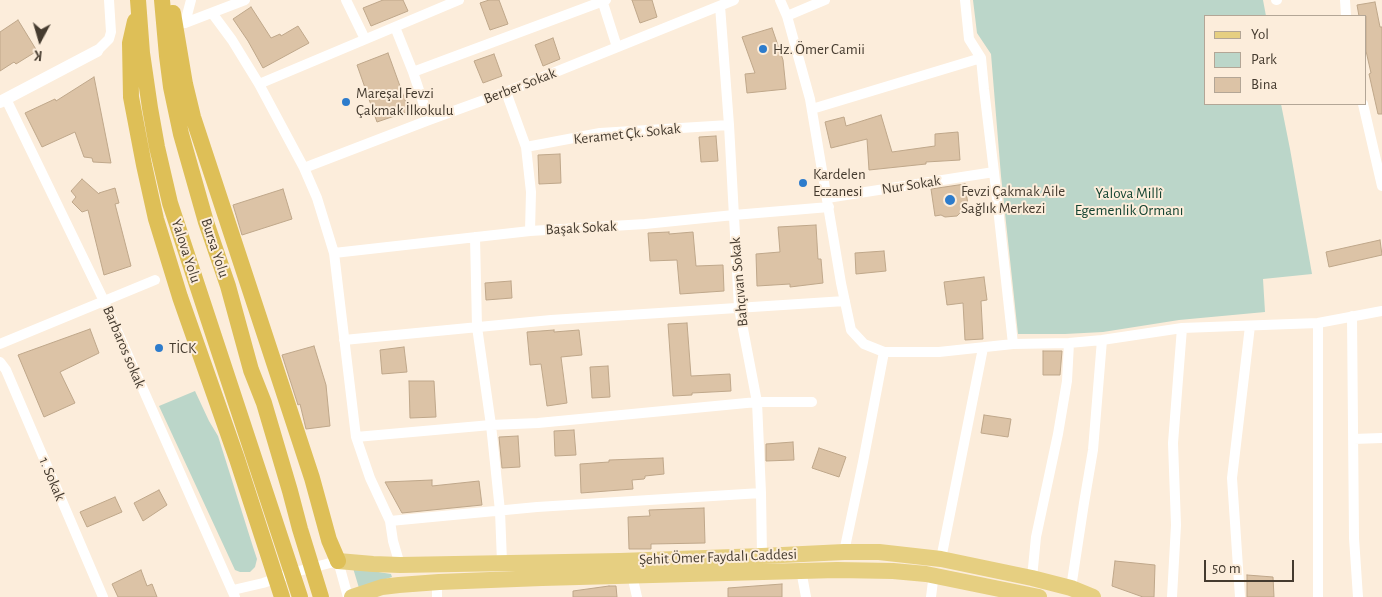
<!DOCTYPE html>
<html>
<head>
<meta charset="utf-8">
<style>
  body { margin:0 }
  #map { position:relative; width:1382px; height:597px; overflow:hidden; background:#fceddb; font-family:"Alegreya Sans",sans-serif }
  canvas { display:block }
  .legend { position:absolute; left:1204px; top:15px; width:162px; height:90px; box-sizing:border-box; background:#fceddb; border:1px solid #b3a696; margin:0; padding:6px 9px; list-style:none; font-size:15px; color:#453b2f }
  .legend li { display:flex; align-items:center; gap:10px; height:25px }
  .legend b { width:25px; border:1px solid #b3a696 }
  .north { position:absolute; left:15px; top:15px; width:50px; height:50px; -webkit-text-stroke:4px #fceddb; paint-order:stroke; rotate:186deg; font-size:14px; font-weight:700; line-height:20px; text-align:center; color:#453b2f }
  .north::after { content:''; display:block; margin:auto; width:18px; height:22px; background:#453b2f; clip-path:polygon(50% 0,100% 100%,50% 72%,0 100%) }
  .scale { position:absolute; left:1204px; top:560px; width:90px; height:22px; box-sizing:border-box; border:2px solid #453b2f; border-top:0; padding-left:6px; font-size:15px; line-height:18px; white-space:nowrap; color:#453b2f; -webkit-text-stroke:4px #fceddb; paint-order:stroke }
</style>
</head>
<body>
<div id="map">
<canvas width="1382" height="597"></canvas>
<ul class="legend">
<li><b style="height:6px;background:#e6cf81"></b>Yol</li>
<li><b style="height:14px;background:#bbd6c9"></b>Park</li>
<li><b style="height:14px;background:#dcc3a6"></b>Bina</li>
</ul>
<div class="north">K</div>
<div class="scale">50 m</div>
</div>
<script>
const g = document.querySelector('canvas').getContext('2d');
g.lineJoin = 'round';
function fillPath(path, color) {
  g.fillStyle = color;
  g.fill(path, 'evenodd');
}
function shape(rows) {
  const path = new Path2D();
  for (const r of rows) {
    path.moveTo(r[0], r[1]);
    for (let i = 2; i < r.length; i += 2) path.lineTo(r[i], r[i + 1]);
  }
  return path;
}
function strokePath(path, color, width, dash) {
  g.strokeStyle = color;
  g.lineWidth = width;
  g.lineCap = dash ? 'butt' : 'round';
  g.setLineDash(dash || []);
  g.stroke(path);
}
function label(font, color, halo, rows, align = 'center') {
  g.font = font + ' "Alegreya Sans",sans-serif';
  g.lineWidth = 4;
  g.setLineDash([]);
  g.textBaseline = 'middle';
  g.strokeStyle = halo;
  g.fillStyle = color;
  for (const [text, x, y, turn = 0] of rows) {
    g.save();
    g.translate(x, y);
    g.rotate((+turn || 0) * Math.PI / 180);
    g.textAlign = isNaN(turn) ? turn : align;
    if (halo) g.strokeText(text, 0, 0);
    g.fillText(text, 0, 0);
    g.restore();
  }
}
fillPath(shape([
  [973,0,1263,0,1266,16,1206,16,1206,104,1281,104,1290,149,1312,274,1263,279,1265,312,1179,320,1103,332,1065,334,1018,334,1001,176,991,54,977,33],
  [195,391,209,421,218,436,253,547,257,559,255,567,250,572,240,572,235,570,159,406],
  [353,568,391,574,392,577,359,588]
]), '#bbd6c9');
const building = shape([
  [383,0,403,0,408,11,371,26,363,8,383,0],
  [489,0,499,0,508,24,490,30,480,3,489,0],
  [632,0,652,0,657,17,640,23,632,0],
  [1375,2,1380,27,1382,27,1382,114,1378,114,1369,74,1371,73,1366,51,1366,16,1359,16,1357,5,1375,2],
  [251,7,271,38,280,34,281,36,298,26,309,43,263,68,248,41,233,19,251,7],
  [18,20,37,51,16,64,14,62,0,71,0,32,18,20],
  [772,28,783,60,786,89,747,93,745,74,755,73,742,37,772,28],
  [553,38,560,59,543,66,535,45,553,38],
  [388,53,409,111,377,122,357,65,388,53],
  [494,54,502,76,483,83,474,61,494,54],
  [94,77,111,163,93,162,92,158,84,157,75,132,42,147,25,113,55,99,56,101,94,77],
  [881,115,892,152,935,146,935,134,958,132,960,160,926,162,926,164,869,170,867,139,831,148,825,122,844,117,846,126,881,115],
  [716,136,718,161,701,162,699,137,716,136],
  [560,154,561,183,539,184,538,155,560,154],
  [82,179,99,194,99,193,115,188,119,203,115,204,131,266,104,275,88,210,82,212,72,202,76,197,71,191,82,179],
  [965,184,969,212,960,213,957,216,945,217,941,215,935,216,931,189,965,184],
  [283,189,292,219,242,235,233,205,283,189],
  [816,225,818,259,821,259,823,283,790,287,790,284,757,286,756,254,780,252,778,227,816,225],
  [669,232,669,234,693,232,696,266,723,265,724,291,680,294,677,260,650,261,648,233,669,232],
  [1380,240,1382,255,1329,267,1326,252,1380,240],
  [884,251,886,271,856,274,855,253,884,251],
  [984,277,987,300,981,301,983,339,965,340,963,303,947,305,944,282,984,277],
  [511,281,512,298,486,300,485,283,511,281],
  [687,323,691,376,730,374,731,391,692,393,692,395,673,396,668,324,687,323],
  [90,329,99,353,60,372,75,403,44,417,18,355,90,329],
  [554,330,554,332,579,330,582,355,561,357,567,403,547,406,541,364,530,365,527,332,554,330],
  [314,346,326,385,330,426,306,429,300,404,298,405,282,355,314,346],
  [404,347,407,372,382,374,380,350,404,347],
  [1043,351,1062,351,1060,375,1043,375,1043,351],
  [608,366,610,397,592,398,590,367,608,366],
  [409,381,434,381,436,417,410,418,409,381],
  [984,415,1011,419,1008,437,981,433,984,415],
  [574,430,576,455,555,456,554,431,574,430],
  [518,436,520,467,502,468,499,437,518,436],
  [793,442,794,460,766,461,766,444,793,442],
  [819,448,846,457,839,477,812,468,819,448],
  [663,458,664,474,645,476,645,478,644,479,632,480,633,489,581,493,580,464,609,462,609,460,663,458],
  [432,480,432,486,479,481,482,505,402,513,385,482,432,480],
  [159,490,167,505,143,521,134,503,159,490],
  [115,497,122,512,87,527,80,512,115,497],
  [704,508,705,543,651,544,651,549,629,549,628,517,650,516,649,510,704,508],
  [1115,561,1155,565,1154,597,1143,597,1112,586,1115,561],
  [141,570,147,586,152,584,157,597,118,597,112,584,141,570],
  [1247,575,1273,577,1274,597,1247,597,1247,575],
  [782,584,782,597,728,597,728,588,782,584],
  [609,586,616,586,617,597,573,597,573,591,609,586]
]);
fillPath(building, '#dcc3a6');
strokePath(building, '#bfa78a', 1);
strokePath(shape([
  [346,0,365,39],
  [602,0,617,47],
  [780,0,787,16,810,99,841,283,851,330,864,344,884,352,939,352,1013,344,1069,343,1102,340,1182,328,1318,323,1382,311],
  [965,0,969,39,981,58,984,89,994,172,1013,344],
  [1276,0,1277,0],
  [1345,0,1346,16],
  [720,6,729,125,739,308,757,402,761,493,762,556],
  [212,13,232,40,259,84,304,168,317,198,334,253,356,437,370,478,390,521,393,541,400,565],
  [787,16,825,0],
  [185,23,191,0],
  [175,24,185,23,245,0],
  [395,27,413,72,429,120],
  [97,51,109,39,111,32,109,0],
  [413,72,606,0],
  [259,84,459,0],
  [506,92,526,147,531,192,530,231],
  [6,99,104,301,235,597],
  [1363,104,1382,186],
  [812,109,981,58],
  [526,147,600,133,729,125],
  [304,168,429,120,506,92,734,0],
  [827,198,994,172],
  [475,237,477,327,491,425,500,511,502,562],
  [334,253,530,231,645,224,734,215,829,207],
  [1352,316,1354,538,1358,597],
  [1318,323,1318,597],
  [344,340,551,320,845,301],
  [0,344,155,280],
  [0,362,6,370,103,597],
  [356,437,491,425,538,423,757,402,812,402],
  [1353,439,1382,438],
  [390,521,537,507,761,493],
  [844,552,863,462,884,352],
  [941,559,983,348],
  [801,570,806,597],
  [632,575,637,597],
  [1032,578,1036,537,1058,434,1067,381,1069,343],
  [1071,588,1084,503,1093,450,1102,340],
  [233,590,263,583,299,571,338,561,348,597],
  [437,597,437,590,439,582],
  [931,597,933,581,939,576],
  [1172,597,1176,525,1173,443,1182,328],
  [1240,597,1232,478,1250,326]
]), '#fff', 10);
strokePath(shape([
  [0,102,97,51]
]), '#fff', 12);
strokePath(shape([
  [338,561,373,564,400,565,620,561,762,556,844,552,879,552,941,559,1032,578,1071,588,1093,597],
  [352,597,382,587,399,585,439,582,542,578,837,570,893,571,926,574,1039,597]
]), '#e6cf81', 16);
strokePath(shape([
  [138,0,142,53,150,108,157,147,170,203,300,597],
  [162,0,167,56,171,87,181,134,206,222,228,286,251,370,264,403,290,491,300,529,321,597],
  [173,13,185,84,193,117,312,478,329,540,338,561],
  [135,21,130,43,131,97,144,165,156,219,180,297,237,459,282,597]
]), '#debf57', 16);
for (const [x, y, r, color] of [
  [763,49,5,"#2d7ccc"],
  [346,102,5,"#2d7ccc"],
  [803,183,5,"#2d7ccc"],
  [950,200,6,"#2d7ccc"],
  [159,348,5,"#2d7ccc"]
]) {
  const dot = new Path2D();
  dot.arc(x, y, r, 0, 2 * Math.PI);
  g.fillStyle = color;
  g.fill(dot);
  strokePath(dot, '#fceddb', 2);
}
label('15px', '#453b2f', '#fceddb', [
  ["Hz. Ömer Camii",773,49],
  ["Mareşal Fevzi",356,93],
  ["Çakmak İlkokulu",356,110],
  ["Kardelen",813,174],
  ["Eczanesi",813,191],
  ["Fevzi Çakmak Aile",961,191],
  ["Sağlık Merkezi",961,208],
  ["TİCK",169,348]
], 'left');
label('15px', '#453b2f', '#fceddb', [
  ["Berber Sokak",520,86,-21],
  ["Keramet Çk. Sokak",627,134,-6],
  ["Nur Sokak",911,185,-9],
  ["Başak Sokak",581,228,-3],
  ["Bursa Yolu",215,248,72],
  ["Yalova Yolu",186,251,72],
  ["Bahçıvan Sokak",739,282,-95],
  ["Barbaros sokak",124,347,67],
  ["1. Sokak",52,479,67],
  ["Şehit Ömer Faydalı Caddesi",718,557,-2]
]);
label('15px', '#134331', '#fceddb', [
  ["Yalova Millî",1129,193],
  ["Egemenlik Ormanı",1129,210]
]);
</script>
</body>
</html>
